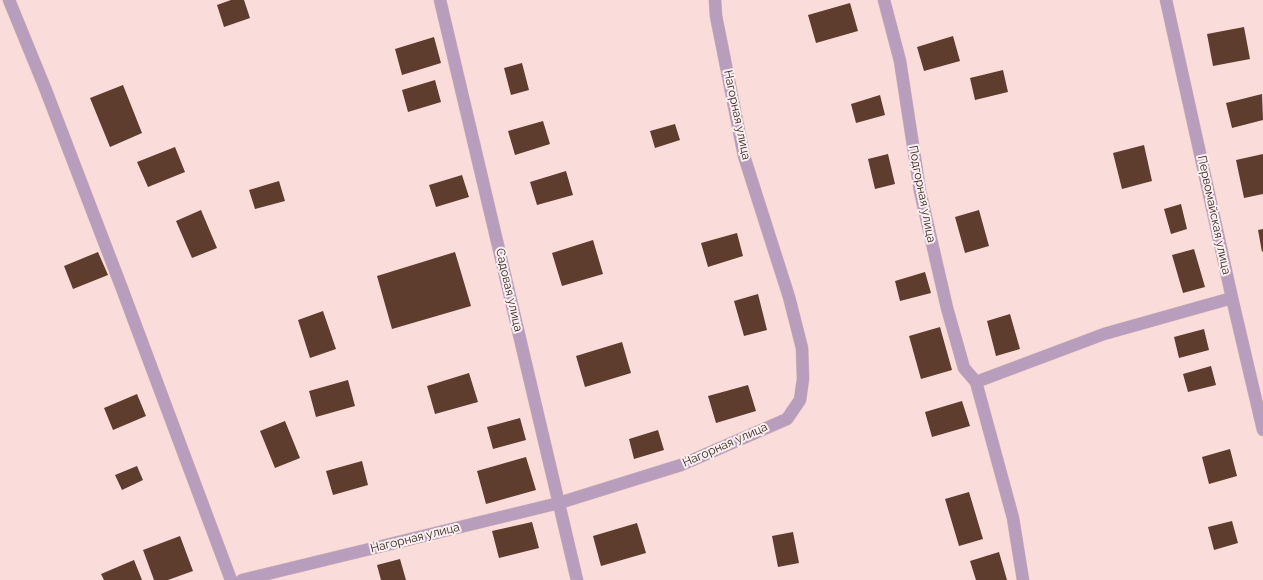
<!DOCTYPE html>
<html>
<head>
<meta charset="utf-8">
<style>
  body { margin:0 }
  canvas { display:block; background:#fadddb }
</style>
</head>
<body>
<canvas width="1263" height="580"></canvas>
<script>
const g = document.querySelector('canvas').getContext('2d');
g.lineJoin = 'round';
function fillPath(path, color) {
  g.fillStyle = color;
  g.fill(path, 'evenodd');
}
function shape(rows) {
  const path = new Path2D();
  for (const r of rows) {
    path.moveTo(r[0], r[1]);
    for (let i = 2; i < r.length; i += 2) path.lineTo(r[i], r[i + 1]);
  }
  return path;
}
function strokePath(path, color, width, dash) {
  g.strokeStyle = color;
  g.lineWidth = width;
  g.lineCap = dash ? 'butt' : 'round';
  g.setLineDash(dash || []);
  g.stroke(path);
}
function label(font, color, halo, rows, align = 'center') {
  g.font = font + ' Raleway,sans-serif';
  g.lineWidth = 4;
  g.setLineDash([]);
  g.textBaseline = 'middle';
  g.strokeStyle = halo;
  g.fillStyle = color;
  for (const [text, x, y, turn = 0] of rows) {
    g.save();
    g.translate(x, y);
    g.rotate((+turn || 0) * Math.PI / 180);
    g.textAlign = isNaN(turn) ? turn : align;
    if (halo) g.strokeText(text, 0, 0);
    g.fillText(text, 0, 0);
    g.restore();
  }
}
fillPath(shape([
  [231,0,244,0,250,18,224,27,217,5],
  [850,3,858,31,816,43,808,15],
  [1244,27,1250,59,1213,66,1207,34],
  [953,36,960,61,924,71,917,47],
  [434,37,441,63,402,75,395,49],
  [522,63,529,90,511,95,504,68],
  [1003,70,1008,92,975,100,970,78],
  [435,80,441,102,408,112,402,90],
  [123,85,142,133,110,147,90,98],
  [1262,94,1263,120,1232,128,1226,103],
  [880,95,885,115,856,123,851,104],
  [543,121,550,144,515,155,508,131],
  [675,124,680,140,655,148,650,131],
  [1144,145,1152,181,1122,189,1113,153],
  [175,147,185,172,148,187,137,162],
  [888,154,895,184,875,189,868,159],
  [1263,154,1263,194,1244,198,1236,160],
  [566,171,573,195,537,205,530,182],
  [462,175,469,197,436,207,429,185],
  [279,181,285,201,255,209,249,190],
  [1181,204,1187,229,1171,234,1164,209],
  [201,210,217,248,192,258,176,221],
  [979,210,989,246,965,253,955,217],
  [1263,229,1263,251,1262,252,1258,230],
  [737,233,743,256,708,267,701,243],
  [593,240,603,274,562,286,552,253],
  [1194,249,1205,287,1183,293,1172,255],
  [98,252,108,275,73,289,64,266],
  [455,252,471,306,392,329,377,276],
  [925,272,931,293,900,301,895,281],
  [758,294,767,330,744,336,734,301],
  [323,311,336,349,310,358,298,320],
  [1010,314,1020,349,996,356,987,321],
  [940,327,952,370,921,379,909,336],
  [1204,329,1209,350,1179,358,1174,337],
  [622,342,631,373,585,387,576,356],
  [1211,366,1216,385,1188,392,1183,374],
  [469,373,478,402,435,414,427,386],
  [348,380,355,406,316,417,309,391],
  [748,385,756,411,716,423,708,396],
  [137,394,146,416,113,430,104,408],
  [962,401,970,426,932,437,925,412],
  [520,418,526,440,493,449,487,427],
  [285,421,300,458,275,468,260,431],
  [658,430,664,450,634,459,629,439],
  [1230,449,1237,476,1209,484,1202,457],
  [526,457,536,490,486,504,477,471],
  [362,461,368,485,333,495,326,471],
  [137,466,143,480,122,490,115,475],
  [969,492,983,539,959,546,945,499],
  [1232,521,1238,543,1214,550,1208,527],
  [532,522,539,548,499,558,492,531],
  [637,523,646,553,601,566,593,536],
  [793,532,799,563,778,567,772,536],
  [180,536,193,571,168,580,154,580,143,550],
  [999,552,1007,580,976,580,970,561],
  [400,559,406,580,381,580,377,565],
  [134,560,142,580,104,580,101,574]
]), '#5e3c2e');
const street = shape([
  [9,0,45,88,121,286,231,580],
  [440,0,577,580],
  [884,0,900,61,920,191,947,308,964,368,976,382,1104,334,1232,298],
  [1166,0,1232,298,1263,430],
  [976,382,1013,518,1023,580],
  [242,580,559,503,681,465,787,419,800,400,803,379,802,348,789,297,744,156,716,16,715,0]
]);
strokePath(street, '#d4b9b7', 13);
strokePath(street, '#b99dbd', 12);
label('12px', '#3a2827', '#f9efee', [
  ["Нагорная улица",737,115,78],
  ["Подгорная улица",922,194,79],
  ["Первомайская улица",1214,215,78],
  ["Садовая улица",509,290,77],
  ["Нагорная улица",725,445,-24],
  ["Нагорная улица",415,538,-14]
]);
</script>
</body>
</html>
